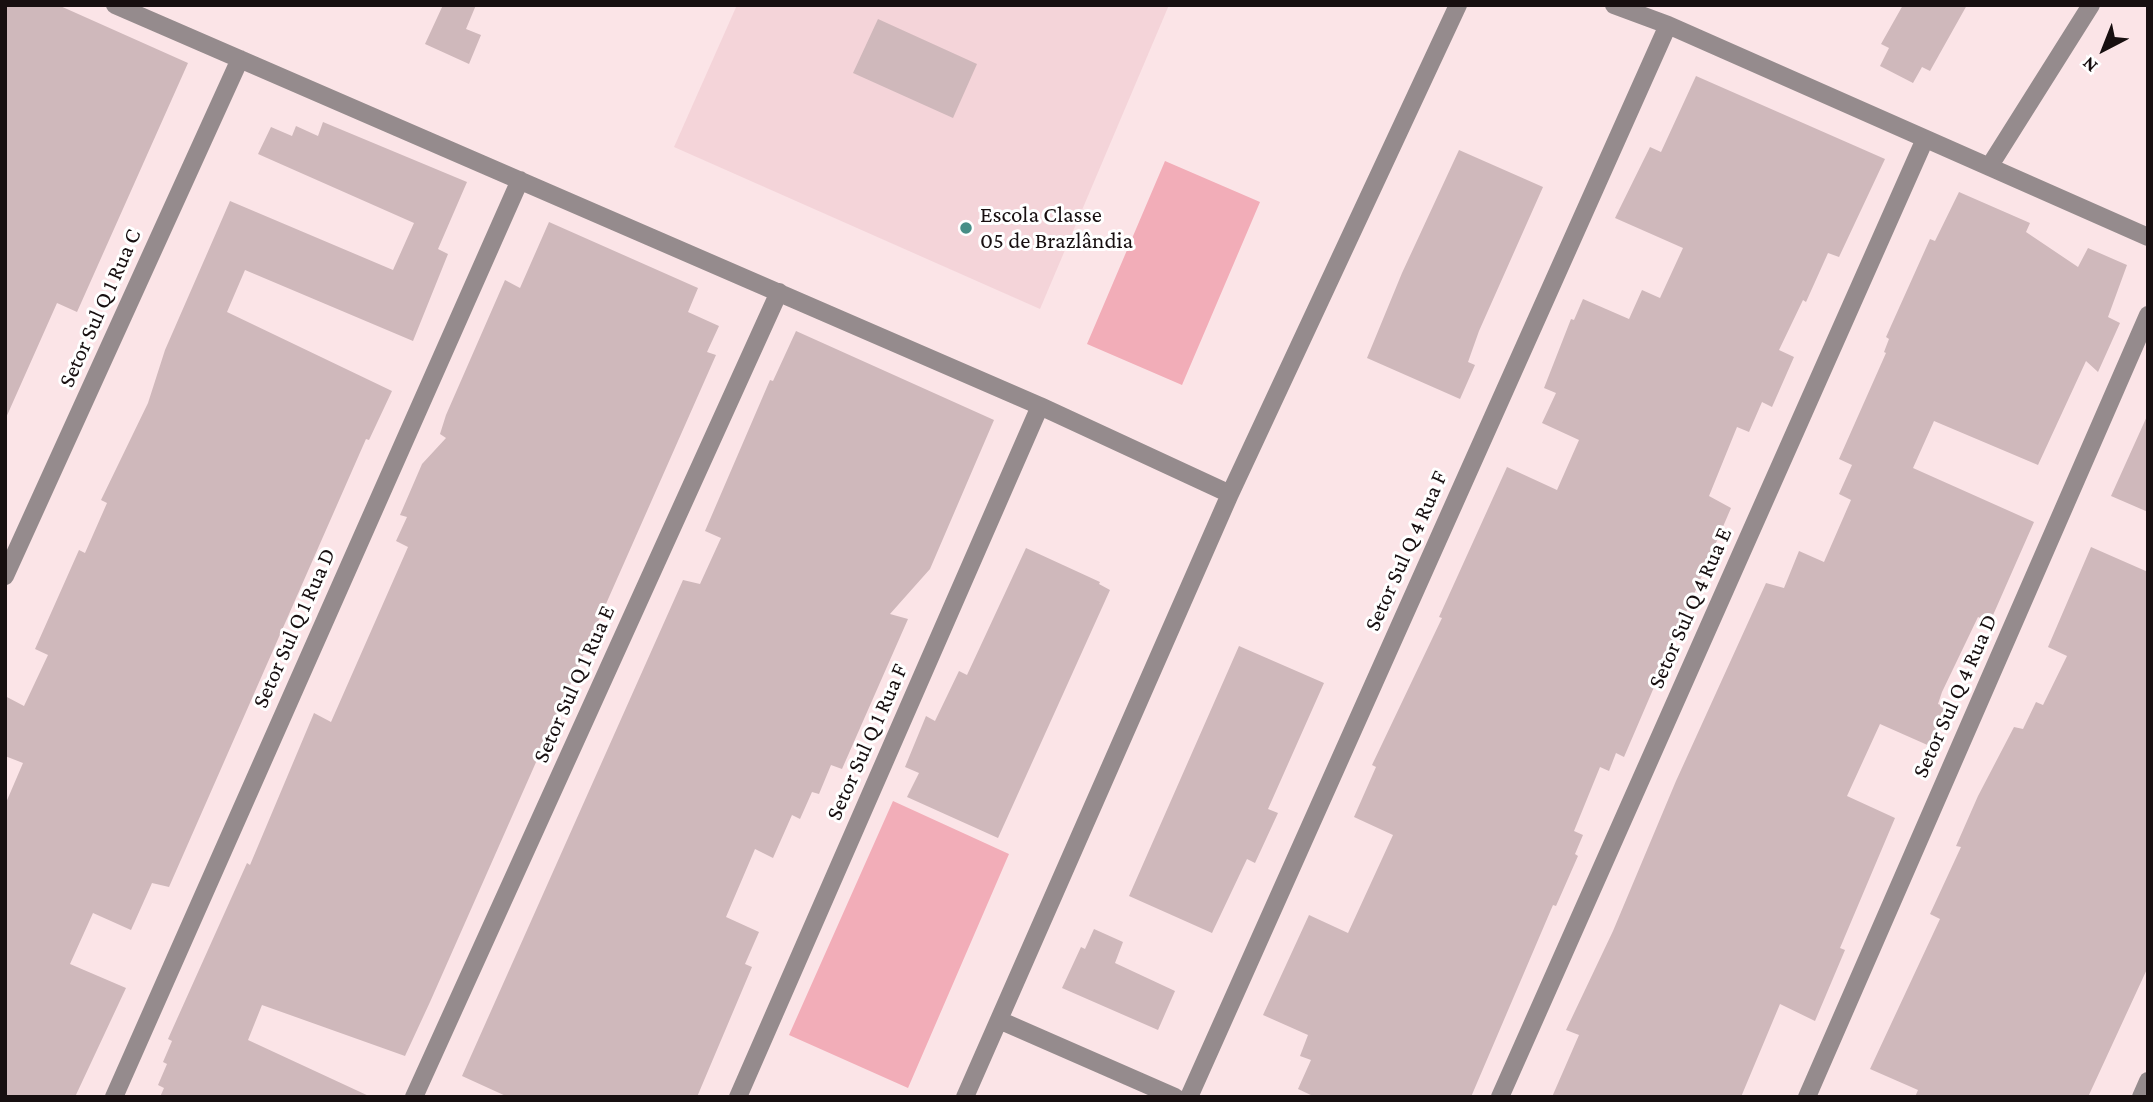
<!DOCTYPE html>
<html>
<head>
<meta charset="utf-8">
<style>
  body { margin:0 }
  #map { position:relative; width:2153px; height:1102px; overflow:hidden; background:#fbe4e7; font-family:"Crimson Pro",serif }
  canvas { display:block }
  .frame { position:absolute; inset:0; border:7px solid #170f10; pointer-events:none }
  .north { position:absolute; left:2069px; top:14px; width:70px; height:70px; -webkit-text-stroke:5px #fff; paint-order:stroke; rotate:222deg; font-size:19px; font-weight:700; line-height:28px; text-align:center; color:#170f10 }
  .north::after { content:''; display:block; margin:auto; width:24px; height:32px; background:#170f10; clip-path:polygon(50% 0,100% 100%,50% 72%,0 100%) }
</style>
</head>
<body>
<div id="map">
<canvas width="2153" height="1102"></canvas>
<div class="frame"></div>
<div class="north">N</div>
</div>
<script>
const g = document.querySelector('canvas').getContext('2d');
g.lineJoin = 'round';
function fillPath(path, color) {
  g.fillStyle = color;
  g.fill(path, 'evenodd');
}
function shape(rows) {
  const path = new Path2D();
  for (const r of rows) {
    path.moveTo(r[0], r[1]);
    for (let i = 2; i < r.length; i += 2) path.lineTo(r[i], r[i + 1]);
  }
  return path;
}
function strokePath(path, color, width, dash) {
  g.strokeStyle = color;
  g.lineWidth = width;
  g.lineCap = dash ? 'butt' : 'round';
  g.setLineDash(dash || []);
  g.stroke(path);
}
function label(font, color, halo, rows, align = 'center') {
  g.font = font + ' "Crimson Pro",serif';
  g.lineWidth = 6;
  g.setLineDash([]);
  g.textBaseline = 'middle';
  g.strokeStyle = halo;
  g.fillStyle = color;
  for (const [text, x, y, turn = 0] of rows) {
    g.save();
    g.translate(x, y);
    g.rotate((+turn || 0) * Math.PI / 180);
    g.textAlign = isNaN(turn) ? turn : align;
    if (halo) g.strokeText(text, 0, 0);
    g.fillText(text, 0, 0);
    g.restore();
  }
}
fillPath(shape([
  [737,5,1169,5,1040,309,674,147]
]), '#f4d4d9');
fillPath(shape([
  [1165,161,1260,202,1182,385,1087,344],
  [893,801,1009,854,908,1088,789,1035]
]), '#f2adb8');
fillPath(shape([
  [5,5,58,5,188,63,77,312,57,303,5,420],
  [443,5,476,5,466,29,481,35,469,64,425,44],
  [1903,5,1967,5,1930,71,1922,67,1913,83,1880,66,1889,48,1881,44],
  [878,19,977,64,953,118,853,73],
  [1696,76,1885,159,1839,257,1828,253,1806,302,1803,300,1779,350,1794,357,1772,407,1762,402,1749,432,1737,427,1709,496,1731,508,1624,757,1616,753,1609,771,1600,767,1574,831,1583,835,1575,854,1578,856,1556,906,1553,905,1471,1097,1315,1097,1298,1089,1311,1060,1300,1056,1308,1035,1263,1015,1309,915,1348,933,1393,835,1354,817,1376,767,1372,765,1442,618,1439,617,1507,467,1557,490,1579,440,1542,423,1556,393,1544,388,1571,319,1574,320,1583,299,1629,319,1642,290,1660,298,1683,248,1615,218,1650,147,1661,152],
  [323,122,467,182,438,249,448,254,413,341,245,270,227,312,392,391,369,440,366,439,169,887,152,883,131,930,93,913,70,964,126,988,75,1097,5,1097,5,805,23,763,5,756,5,696,24,706,48,655,35,649,79,550,85,553,107,503,101,500,148,403,165,350,230,201,393,270,414,223,258,154,271,127,292,136,296,126,318,136],
  [1459,150,1543,187,1479,331,1468,362,1475,365,1460,399,1367,358,1402,273],
  [1959,192,2030,223,2026,232,2078,267,2088,248,2127,265,2108,317,2120,323,2098,372,2086,361,2038,465,1934,421,1913,468,2034,522,1990,622,1978,617,1942,692,1938,704,1948,708,1932,747,1880,724,1847,796,1895,818,1840,948,1845,950,1815,1021,1780,1004,1741,1097,1552,1097,1579,1035,1566,1030,1613,931,1676,781,1766,583,1784,588,1799,551,1824,562,1851,500,1839,494,1852,465,1839,459,1886,353,1884,352,1889,339,1886,337,1930,239,1935,241],
  [549,222,698,288,688,312,719,326,707,352,716,355,430,1002,405,1056,262,1005,248,1040,371,1097,160,1097,164,1088,158,1085,167,1064,163,1062,172,1041,168,1039,247,863,250,865,314,713,331,722,408,547,396,541,407,517,400,515,422,464,446,438,440,434,446,415,505,280,520,288],
  [796,331,994,420,930,569,890,614,908,619,842,769,831,765,819,794,812,792,800,819,792,815,773,858,755,849,726,917,759,932,745,964,752,967,697,1097,508,1097,462,1076,683,580,700,584,721,538,705,531,770,380,773,381],
  [2148,414,2148,512,2111,496],
  [2091,547,2148,572,2148,967,2088,1097,1915,1097,1918,1090,1870,1069,1940,919,1930,914,1961,847,1956,846,1978,796,2014,727,2023,729,2036,702,2043,705,2067,656,2048,647],
  [1026,548,1100,582,1099,584,1110,590,998,838,907,797,919,773,905,767,926,716,935,721,959,671,967,675],
  [1239,646,1324,683,1268,809,1278,813,1255,863,1247,859,1212,933,1129,896],
  [1094,929,1123,942,1115,963,1175,991,1158,1030,1062,988,1081,947,1085,949]
]), '#cfb8bb');
strokePath(shape([
  [115,5,1040,406,1230,494],
  [1614,5,1668,25,2148,237],
  [1989,167,2091,5],
  [5,576,240,59],
  [999,1020,1175,1097],
  [114,1097,520,180],
  [414,1097,779,292],
  [738,1097,1040,406],
  [965,1097,1230,494,1458,5],
  [1189,1097,1668,25],
  [1500,1097,1925,139],
  [1807,1097,2148,315],
  [2141,1097,2148,1081]
]), '#958b8d', 18);
for (const [x, y, r, color] of [
  [966,228,7,"#478d86"]
]) {
  const dot = new Path2D();
  dot.arc(x, y, r, 0, 2 * Math.PI);
  g.fillStyle = color;
  g.fill(dot);
  strokePath(dot, '#fff', 2.5);
}
label('23px', '#170f10', '#fff', [
  ["Escola Classe",980,215],
  ["05 de Brazlândia",980,241]
], 'left');
label('23px', '#170f10', '#fff', [
  ["Setor Sul Q 1 Rua C",100,308,-66],
  ["Setor Sul Q 4 Rua F",1406,551,-66],
  ["Setor Sul Q 4 Rua E",1690,608,-66],
  ["Setor Sul Q 1 Rua D",294,628,-66],
  ["Setor Sul Q 1 Rua E",574,684,-66],
  ["Setor Sul Q 4 Rua D",1955,696,-66],
  ["Setor Sul Q 1 Rua F",867,742,-66]
]);
</script>
</body>
</html>
